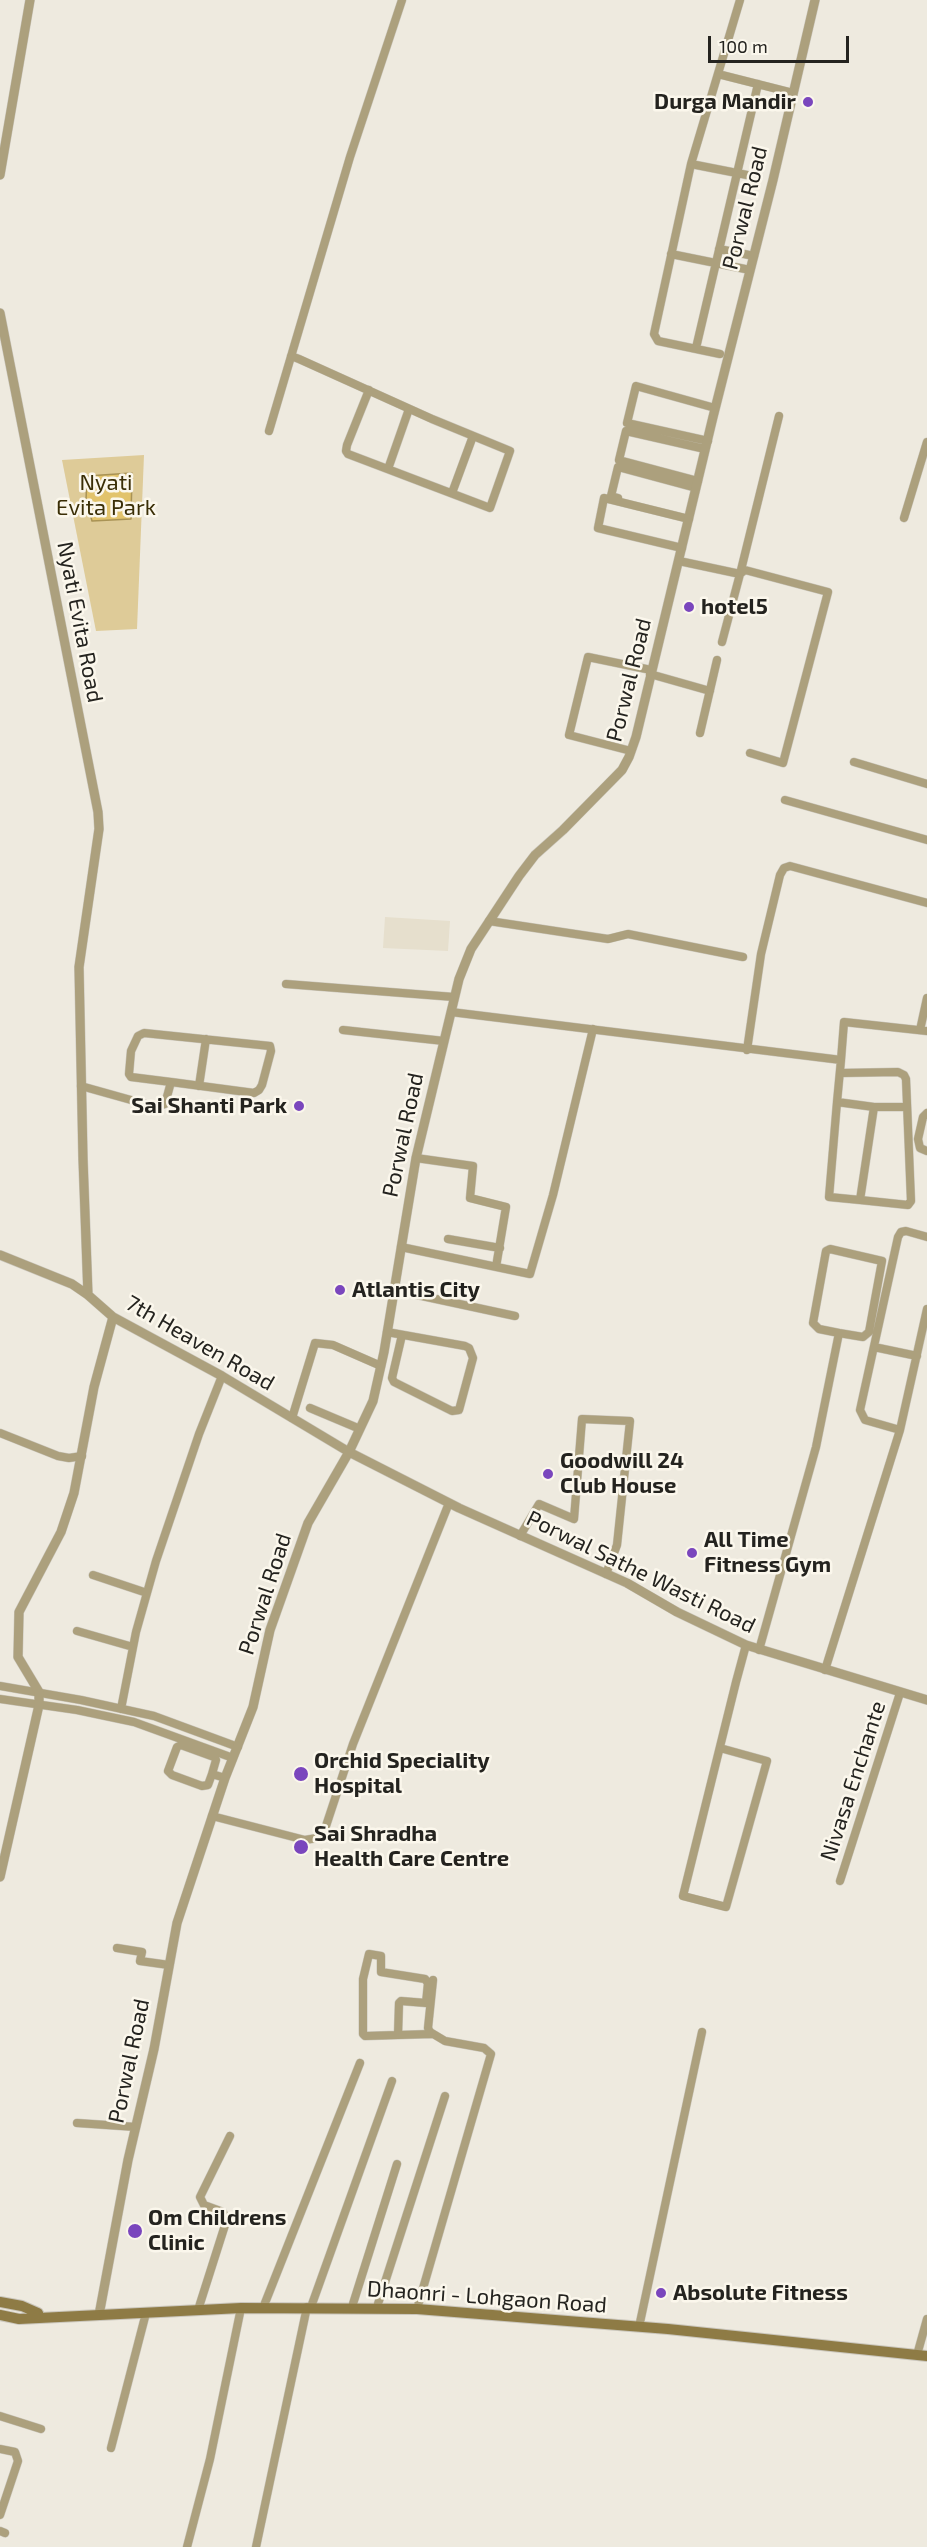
<!DOCTYPE html>
<html>
<head>
<meta charset="utf-8">
<style>
  body { margin:0 }
  #map { position:relative; width:927px; height:2547px; overflow:hidden; background:#eeeadf; font-family:"Exo 2",sans-serif }
  canvas { display:block }
  .scale { position:absolute; left:708px; top:36px; width:141px; height:27px; box-sizing:border-box; border:3px solid #24231f; border-top:0; padding-left:8px; font-size:18px; line-height:21px; white-space:nowrap; color:#24231f; -webkit-text-stroke:4px #fbf7ec; paint-order:stroke }
</style>
</head>
<body>
<div id="map">
<canvas width="927" height="2547"></canvas>
<div class="scale">100 m</div>
</div>
<script>
const g = document.querySelector('canvas').getContext('2d');
g.lineJoin = 'round';
function fillPath(path, color) {
  g.fillStyle = color;
  g.fill(path, 'evenodd');
}
function shape(rows) {
  const path = new Path2D();
  for (const r of rows) {
    path.moveTo(r[0], r[1]);
    for (let i = 2; i < r.length; i += 2) path.lineTo(r[i], r[i + 1]);
  }
  return path;
}
function strokePath(path, color, width, dash) {
  g.strokeStyle = color;
  g.lineWidth = width;
  g.lineCap = dash ? 'butt' : 'round';
  g.setLineDash(dash || []);
  g.stroke(path);
}
function label(font, color, halo, rows, align = 'center') {
  g.font = font + ' "Exo 2",sans-serif';
  g.lineWidth = 5;
  g.setLineDash([]);
  g.textBaseline = 'middle';
  g.strokeStyle = halo;
  g.fillStyle = color;
  for (const [text, x, y, turn = 0] of rows) {
    g.save();
    g.translate(x, y);
    g.rotate((+turn || 0) * Math.PI / 180);
    g.textAlign = isNaN(turn) ? turn : align;
    if (halo) g.strokeText(text, 0, 0);
    g.fillText(text, 0, 0);
    g.restore();
  }
}
fillPath(shape([
  [385,917,450,921,448,951,383,948]
]), '#e6dfcd');
fillPath(shape([
  [144,455,137,629,96,631,62,460]
]), '#decb98');
const water = shape([
  [132,473,131,519,92,521,86,500,87,476,132,473]
]);
fillPath(water, '#e2c36c');
strokePath(water, '#a99355', 1.5);
const minor = shape([
  [718,74,793,93],
  [691,164,747,175],
  [719,249,754,256],
  [671,254,750,270],
  [696,348,758,84],
  [720,354,658,341,654,334,691,164,740,0],
  [291,356,299,359,432,419,510,451,490,508,348,454,346,451,347,445,369,390],
  [269,431,350,157,402,0],
  [708,441,627,423,636,386,715,408],
  [388,469,409,409],
  [698,481,619,460,626,431,705,449],
  [452,493,473,436],
  [618,498,611,496,618,467,696,488],
  [904,518,927,442],
  [682,548,598,528,604,498,689,519],
  [679,561,740,574,779,416],
  [722,642,740,574,745,570,828,592,783,763,750,753],
  [650,674,710,691],
  [700,733,717,660],
  [631,751,569,735,588,657,651,670],
  [854,762,927,784],
  [785,800,927,840],
  [489,921,608,939,628,934,743,957],
  [286,984,454,997],
  [451,1012,841,1060,844,1022,927,1031],
  [343,1030,444,1041],
  [920,1030,927,998],
  [747,1050,761,954,780,875,784,868,790,866,927,903],
  [841,1060,837,1102,874,1107,907,1107],
  [841,1073,898,1072,904,1075,906,1079,911,1201,908,1205,860,1200,874,1107],
  [81,1086,156,1107,165,1104,171,1082,254,1093,259,1090,262,1085,271,1051,270,1046,144,1033,138,1036,131,1051,129,1074,131,1077,171,1082],
  [199,1086,206,1039],
  [837,1102,829,1197,860,1200],
  [927,1113,923,1117,918,1139,920,1148,927,1151],
  [416,1158,473,1166,470,1198,506,1207,496,1267],
  [448,1239,500,1248],
  [401,1247,530,1274,553,1195,593,1029],
  [394,1290,515,1316],
  [387,1332,465,1346,469,1348,473,1358,459,1410,452,1411,394,1382,392,1378,402,1335],
  [874,1347,917,1356],
  [310,1408,360,1429],
  [292,1418,315,1343,333,1345,381,1366],
  [900,1430,927,1309],
  [0,1433,58,1456,69,1458,82,1456],
  [520,1536,539,1504,574,1519,582,1419,630,1421,617,1545,606,1574],
  [93,1575,147,1593],
  [77,1631,133,1647],
  [759,1650,816,1447,839,1333,819,1329,813,1323,826,1251,830,1249,882,1261,869,1332,863,1337,839,1333],
  [825,1670,900,1430,865,1420,860,1410,898,1237,901,1232,906,1231,927,1237],
  [0,1686,81,1700,154,1716,238,1747],
  [0,1699,77,1710,134,1722,233,1758],
  [121,1709,136,1632,156,1561,199,1434,222,1376],
  [720,1748,767,1761,726,1907,683,1896,736,1682,746,1645],
  [212,1774,216,1760,214,1757,181,1745,177,1747,168,1771,172,1775,202,1786,208,1785,212,1774,225,1778],
  [212,1816,305,1840,317,1838,324,1832,353,1744,449,1503],
  [840,1881,900,1693],
  [117,1948,142,1952,140,1961,169,1965],
  [398,2035,399,2003,401,2001,426,2003,428,1983,425,1979,381,1972,381,1956,369,1954,363,1979,363,2034,365,2036,398,2035,432,2034],
  [77,2123,136,2127],
  [311,2307,392,2081],
  [352,2307,397,2164],
  [377,2307,445,2096],
  [263,2308,360,2063],
  [417,2309,491,2054,484,2048,445,2041,430,2032,428,2028,433,1980],
  [198,2310,226,2222,223,2212,204,2205,200,2197,230,2136],
  [639,2327,702,2032],
  [917,2355,927,2319],
  [0,2416,41,2429],
  [111,2448,146,2313],
  [0,2449,15,2452,18,2461,0,2515],
  [0,2531,5,2533],
  [187,2547,210,2459,241,2308],
  [256,2547,307,2307]
]);
const tertiary = shape([
  [0,175,30,0],
  [0,313,98,812,99,829,79,967,83,1159,88,1295],
  [0,1255,72,1284,88,1295,113,1317,222,1376,349,1452,459,1508,627,1583,677,1612,746,1645,927,1700],
  [0,1877,39,1705,39,1692,18,1657,19,1612,61,1532,74,1493,94,1387,113,1317],
  [99,2315,128,2160,154,2049,177,1923,225,1778,253,1707,270,1630,308,1523,349,1452,373,1401,384,1352,416,1158,459,979,471,949,519,876,535,855,563,830,622,770,629,757,636,737,713,417,773,180,815,0]
]);
const secondary = shape([
  [0,2302,22,2306,38,2313],
  [0,2315,19,2319,241,2308,417,2309,668,2329,927,2356]
]);
strokePath(minor, '#cac6bc', 9);
strokePath(tertiary, '#cac6bc', 10);
strokePath(secondary, '#cac6bc', 12);
strokePath(minor, '#aca07d', 8);
strokePath(tertiary, '#aca07d', 9);
strokePath(secondary, '#8e7b45', 10);
for (const [x, y, r, color] of [
  [808,102,6,"#7a46bd"],
  [689,607,6,"#7a46bd"],
  [299,1106,6,"#7a46bd"],
  [340,1290,6,"#7a46bd"],
  [548,1474,6,"#7a46bd"],
  [692,1553,6,"#7a46bd"],
  [301,1774,8,"#7a46bd"],
  [301,1847,8,"#7a46bd"],
  [135,2231,8,"#7a46bd"],
  [661,2293,6,"#7a46bd"]
]) {
  const dot = new Path2D();
  dot.arc(x, y, r, 0, 2 * Math.PI);
  g.fillStyle = color;
  g.fill(dot);
  strokePath(dot, '#fbf7ec', 2);
}
label('bold 22px', '#24231f', '#fbf7ec', [
  ["Durga Mandir",796,102,"right"],
  ["hotel5",701,607],
  ["Sai Shanti Park",287,1106,"right"],
  ["Atlantis City",352,1290],
  ["Goodwill 24",560,1461],
  ["Club House",560,1486],
  ["All Time",704,1540],
  ["Fitness Gym",704,1565],
  ["Orchid Speciality",314,1761],
  ["Hospital",314,1786],
  ["Sai Shradha",314,1834],
  ["Health Care Centre",314,1859],
  ["Om Childrens",148,2218],
  ["Clinic",148,2243],
  ["Absolute Fitness",673,2293]
], 'left');
label('22px', '#24231f', '#fbf7ec', [
  ["Porwal Road",745,208,-76],
  ["Nyati Evita Road",80,622,79],
  ["Porwal Road",629,680,-76],
  ["Porwal Road",403,1135,-78],
  ["7th Heaven Road",200,1343,30],
  ["Porwal Sathe Wasti Road",641,1572,26],
  ["Porwal Road",265,1594,-72],
  ["Nivasa Enchante",853,1781,-72],
  ["Porwal Road",129,2061,-78],
  ["Dhaonri - Lohgaon Road",487,2297,4]
]);
label('22px', '#3a2e06', '#fbf7ec', [
  ["Nyati",106,483],
  ["Evita Park",106,508]
]);
</script>
</body>
</html>
